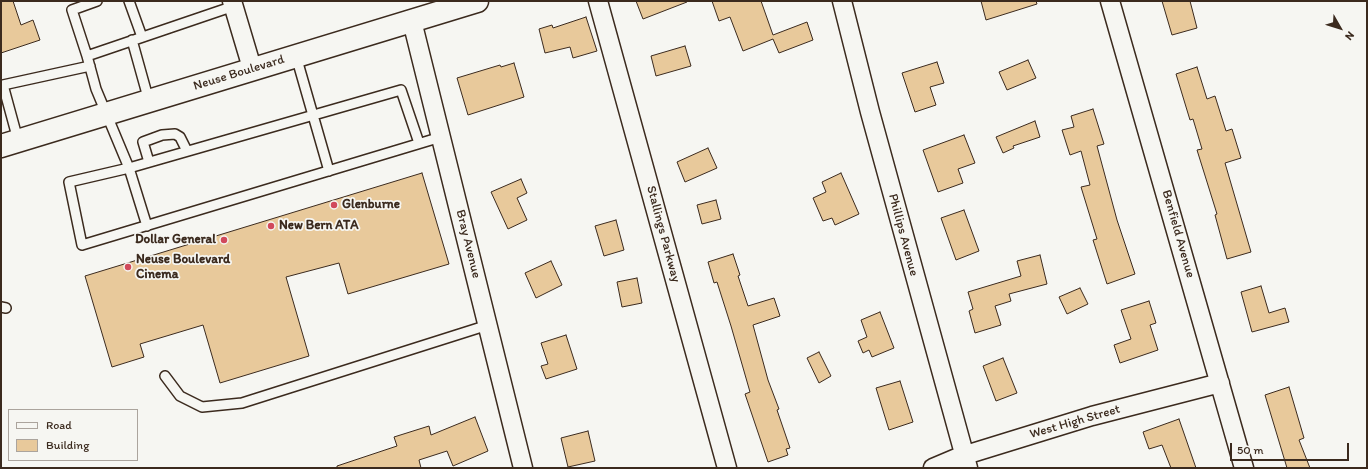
<!DOCTYPE html>
<html>
<head>
<meta charset="utf-8">
<style>
  body { margin:0 }
  #map { position:relative; width:1368px; height:469px; overflow:hidden; background:#f6f6f2; font-family:Itim,sans-serif }
  canvas { display:block }
  .frame { position:absolute; inset:0; border:2px solid #3b2a1e; pointer-events:none }
  .legend { position:absolute; left:8px; top:409px; width:130px; height:52px; box-sizing:border-box; background:#f6f6f2; border:1px solid #aba49d; margin:0; padding:5px 7px; list-style:none; font-size:12px; color:#3b2a1e }
  .legend li { display:flex; align-items:center; gap:8px; height:20px }
  .legend b { width:20px; border:1px solid #aba49d }
  .north { position:absolute; left:1320px; top:8px; width:40px; height:40px; -webkit-text-stroke:3px #f6f6f2; paint-order:stroke; rotate:129deg; font-size:11px; font-weight:700; line-height:16px; text-align:center; color:#3b2a1e }
  .north::after { content:''; display:block; margin:auto; width:14px; height:18px; background:#3b2a1e; clip-path:polygon(50% 0,100% 100%,50% 72%,0 100%) }
  .scale { position:absolute; left:1230px; top:443px; width:119px; height:18px; box-sizing:border-box; border:2px solid #3b2a1e; border-top:0; padding-left:5px; font-size:12px; line-height:14px; white-space:nowrap; color:#3b2a1e; -webkit-text-stroke:3px #f6f6f2; paint-order:stroke }
</style>
</head>
<body>
<div id="map">
<canvas width="1368" height="469"></canvas>
<div class="frame"></div>
<ul class="legend">
<li><b style="height:5px;background:#f6f6f2"></b>Road</li>
<li><b style="height:11px;background:#e8c99b"></b>Building</li>
</ul>
<div class="north">N</div>
<div class="scale">50 m</div>
</div>
<script>
const g = document.querySelector('canvas').getContext('2d');
g.lineJoin = 'round';
function fillPath(path, color) {
  g.fillStyle = color;
  g.fill(path, 'evenodd');
}
function shape(rows) {
  const path = new Path2D();
  for (const r of rows) {
    path.moveTo(r[0], r[1]);
    for (let i = 2; i < r.length; i += 2) path.lineTo(r[i], r[i + 1]);
  }
  return path;
}
function strokePath(path, color, width, dash) {
  g.strokeStyle = color;
  g.lineWidth = width;
  g.lineCap = dash ? 'butt' : 'round';
  g.setLineDash(dash || []);
  g.stroke(path);
}
function label(font, color, halo, rows, align = 'center') {
  g.font = font + ' Itim,sans-serif';
  g.lineWidth = 3.5;
  g.setLineDash([]);
  g.textBaseline = 'middle';
  g.strokeStyle = halo;
  g.fillStyle = color;
  for (const [text, x, y, turn = 0] of rows) {
    g.save();
    g.translate(x, y);
    g.rotate((+turn || 0) * Math.PI / 180);
    g.textAlign = isNaN(turn) ? turn : align;
    if (halo) g.strokeText(text, 0, 0);
    g.fillText(text, 0, 0);
    g.restore();
  }
}
const building = shape([
  [1,1,13,1,21,25,33,20,40,40,1,53,1,1],
  [636,1,687,1,687,2,643,19,636,1],
  [712,1,761,1,773,35,807,22,813,40,779,53,773,39,743,51,730,17,719,21,712,1],
  [981,1,1036,1,1037,4,986,20,981,1],
  [1162,1,1190,1,1197,28,1172,35,1162,1],
  [586,17,597,51,573,58,570,47,545,53,539,29,552,25,553,28,586,17],
  [685,46,691,66,656,76,651,56,685,46],
  [1028,60,1036,78,1007,90,999,72,1028,60],
  [937,62,944,83,930,87,936,105,915,112,902,73,937,62],
  [514,63,524,97,468,115,457,78,500,65,501,67,514,63],
  [1197,67,1207,99,1215,96,1226,131,1232,129,1241,158,1225,163,1251,252,1227,259,1215,215,1217,214,1197,150,1202,149,1193,119,1190,120,1176,74,1197,67],
  [1093,109,1104,144,1097,146,1117,220,1135,274,1107,284,1093,240,1097,239,1081,187,1090,185,1081,151,1070,155,1062,130,1074,127,1071,116,1093,109],
  [1035,121,1040,137,1013,146,1014,148,1003,153,996,137,1035,121],
  [964,135,975,163,958,169,963,183,938,192,923,150,964,135],
  [708,148,717,168,685,182,677,162,708,148],
  [422,173,449,264,348,294,339,263,286,277,309,356,220,383,203,325,140,344,144,357,112,367,85,276,422,173],
  [841,173,859,214,835,225,832,218,823,221,813,198,826,192,822,182,841,173],
  [521,179,527,193,517,198,527,220,508,229,491,192,521,179],
  [716,200,721,219,702,224,697,205,716,200],
  [964,210,979,251,956,260,941,218,964,210],
  [616,220,624,250,604,256,595,226,616,220],
  [733,254,740,275,738,276,748,306,774,298,780,316,753,325,768,380,779,409,777,410,790,448,786,449,788,455,768,462,745,394,750,392,731,326,717,282,714,283,708,262,733,254],
  [1040,255,1047,284,1009,294,1011,301,995,306,1001,325,975,333,969,311,973,309,968,292,1021,276,1017,261,1040,255],
  [551,261,562,285,536,298,525,273,551,261],
  [637,278,642,303,622,307,617,282,637,278],
  [1261,286,1269,313,1285,308,1289,322,1252,332,1241,292,1261,286],
  [1080,288,1088,304,1067,314,1059,297,1080,288],
  [1149,301,1156,323,1150,325,1158,350,1120,363,1114,345,1131,339,1121,310,1149,301],
  [880,312,894,348,872,357,869,350,863,353,858,341,867,337,861,320,880,312],
  [566,335,577,369,546,379,541,366,548,364,541,343,566,335],
  [819,352,831,376,819,383,807,358,819,352],
  [1003,358,1017,393,996,401,983,366,1003,358],
  [900,381,913,422,889,430,876,388,900,381],
  [1289,387,1304,438,1299,440,1310,468,1287,468,1265,395,1289,387],
  [475,417,488,451,453,466,447,451,419,460,421,468,337,468,337,466,397,446,394,437,429,426,431,435,475,417],
  [1179,419,1196,468,1171,468,1162,445,1149,449,1143,432,1179,419],
  [588,431,595,461,568,467,561,438,588,431]
]);
fillPath(building, '#e8c99b');
strokePath(building, '#3b2a1e', 1);
const lane = shape([
  [129,1,142,37],
  [234,6,87,56,96,89,129,168,69,182,82,245,441,137],
  [132,40,149,101],
  [87,56,72,10,97,1],
  [296,56,329,171],
  [18,140,3,85,90,66],
  [149,162,143,142,162,135,175,134,180,137,187,151],
  [147,226,129,168,401,90,419,143],
  [1,307,6,308],
  [165,376,180,396,202,407,242,403,488,325]
]);
const street = shape([
  [232,1,252,68],
  [598,1,727,468],
  [842,1,870,112,968,468],
  [1110,1,1244,468],
  [412,21,523,468],
  [933,468,959,457,1092,416,1220,383]
]);
const primary = shape([
  [1,146,477,1]
]);
strokePath(lane, '#3b2a1e', 12);
strokePath(street, '#3b2a1e', 21);
strokePath(primary, '#3b2a1e', 25);
strokePath(lane, '#f6f6f2', 9);
strokePath(street, '#f6f6f2', 18);
strokePath(primary, '#f6f6f2', 22);
for (const [x, y, r, color] of [
  [334,205,4,"#d1495b"],
  [271,226,4,"#d1495b"],
  [224,240,4,"#d1495b"],
  [128,267,4,"#d1495b"]
]) {
  const dot = new Path2D();
  dot.arc(x, y, r, 0, 2 * Math.PI);
  g.fillStyle = color;
  g.fill(dot);
  strokePath(dot, '#f6f6f2', 1.5);
}
label('13px', '#3b2a1e', '#f6f6f2', [
  ["Neuse Boulevard",239,73,-17],
  ["Stallings Parkway",663,234,75],
  ["Benfield Avenue",1178,234,74],
  ["Phillips Avenue",903,235,75],
  ["Bray Avenue",468,244,76],
  ["West High Street",1075,422,-16]
]);
label('bold 13px', '#3b2a1e', '#f6f6f2', [
  ["Glenburne",342,205],
  ["New Bern ATA",279,226],
  ["Dollar General",216,240,"right"],
  ["Neuse Boulevard",136,260],
  ["Cinema",136,275]
], 'left');
</script>
</body>
</html>
